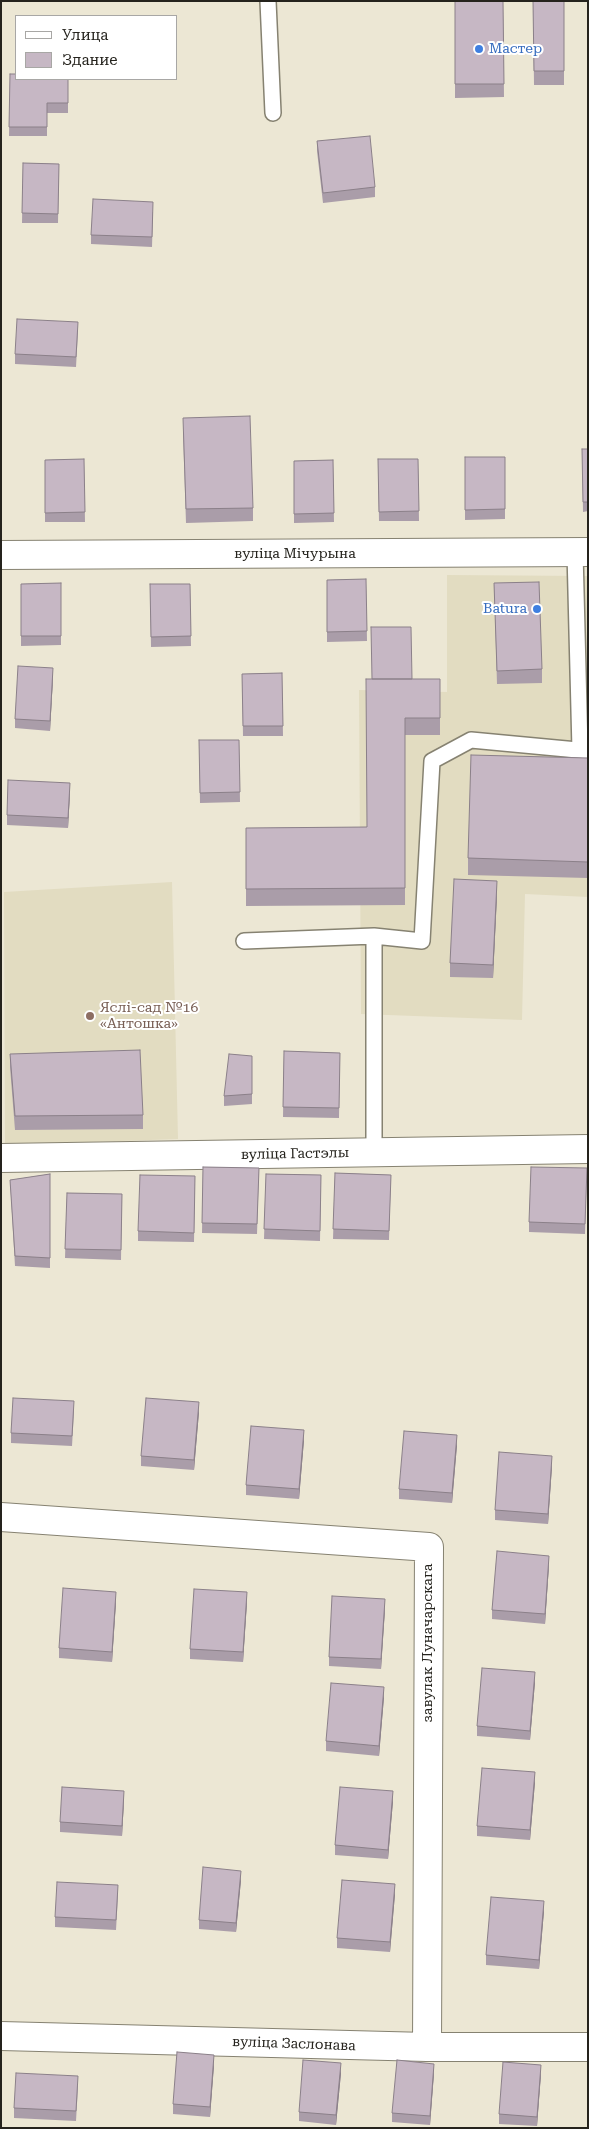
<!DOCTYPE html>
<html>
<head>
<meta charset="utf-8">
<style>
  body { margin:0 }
  #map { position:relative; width:589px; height:2129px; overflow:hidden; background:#ece7d4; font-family:"Roboto Serif",serif }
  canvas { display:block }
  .frame { position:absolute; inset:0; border:2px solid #25231d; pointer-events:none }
  .legend { position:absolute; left:15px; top:15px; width:162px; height:65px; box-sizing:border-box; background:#fff; border:1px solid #a8a7a5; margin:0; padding:6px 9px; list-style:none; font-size:15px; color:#25231d }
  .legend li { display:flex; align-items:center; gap:10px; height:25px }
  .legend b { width:25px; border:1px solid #a8a7a5 }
</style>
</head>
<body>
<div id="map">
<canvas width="589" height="2129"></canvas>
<div class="frame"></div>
<ul class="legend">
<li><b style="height:6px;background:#fff"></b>Улица</li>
<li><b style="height:14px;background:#c6b7c4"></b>Здание</li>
</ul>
</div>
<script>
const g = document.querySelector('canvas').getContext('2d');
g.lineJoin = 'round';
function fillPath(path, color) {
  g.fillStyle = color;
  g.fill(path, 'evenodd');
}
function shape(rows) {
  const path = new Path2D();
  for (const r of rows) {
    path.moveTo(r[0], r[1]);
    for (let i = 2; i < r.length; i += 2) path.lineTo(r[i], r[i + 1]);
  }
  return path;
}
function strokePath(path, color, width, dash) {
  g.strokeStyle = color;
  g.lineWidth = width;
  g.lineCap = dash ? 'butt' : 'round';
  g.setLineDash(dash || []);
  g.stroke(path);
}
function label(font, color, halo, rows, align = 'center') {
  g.font = font + ' "Roboto Serif",serif';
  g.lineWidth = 4;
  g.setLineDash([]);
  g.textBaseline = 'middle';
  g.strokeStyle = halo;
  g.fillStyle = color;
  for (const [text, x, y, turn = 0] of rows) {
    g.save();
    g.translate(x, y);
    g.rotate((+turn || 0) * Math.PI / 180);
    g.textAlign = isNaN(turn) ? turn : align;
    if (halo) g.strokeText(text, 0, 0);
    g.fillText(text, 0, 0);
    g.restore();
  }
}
fillPath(shape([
  [447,575,588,576,588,897,525,894,522,1020,361,1014,359,690,447,692],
  [172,882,178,1139,5,1145,4,892]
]), '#e2dcc1');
const lane = shape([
  [268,1,273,113],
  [575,552,580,750],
  [374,936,422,941,432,761,471,740,588,751],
  [244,941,374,936,374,1153]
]);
const street = shape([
  [1,555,588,552],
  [1,1158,588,1149],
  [1,1517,429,1547,427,2047],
  [1,2036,427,2047,588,2047]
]);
strokePath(lane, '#868271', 18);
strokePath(street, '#868271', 30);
strokePath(lane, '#fff', 15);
strokePath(street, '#fff', 28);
fillPath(shape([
  [455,1,503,1,504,97,455,98],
  [533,1,564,1,564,85,534,85],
  [10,74,68,79,68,113,47,113,47,136,9,136],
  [317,141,375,187,375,197,323,203,317,151],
  [23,163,59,164,58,223,22,223],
  [153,212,152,247,91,244,91,235],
  [78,331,76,367,15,364,15,354],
  [183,432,253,508,253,521,186,523],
  [582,449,588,449,588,511,583,512],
  [465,457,505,457,505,519,465,520],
  [84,459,85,522,45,522,45,460],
  [378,459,418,459,419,521,379,521],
  [333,460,334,522,294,523,294,461],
  [366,579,367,641,327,642,327,580],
  [61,583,61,645,21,646,21,584],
  [494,583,542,669,542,683,497,684],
  [150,584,190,584,191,646,151,647],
  [282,673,283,736,243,736,242,674],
  [53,678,50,731,15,728,15,719],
  [412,679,440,679,440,735,405,735,405,905,246,906,246,828,367,827],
  [199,740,239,740,240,802,200,803],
  [588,758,588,878,468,875,468,858],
  [70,793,68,828,7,825,7,815],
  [497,895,493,978,450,977,450,963],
  [284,1051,340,1053,339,1118,283,1117],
  [10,1054,143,1115,143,1129,15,1130,10,1067],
  [252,1056,252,1104,224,1106,224,1096],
  [203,1167,259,1168,257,1234,202,1233],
  [587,1168,585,1234,529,1232,529,1222],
  [335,1173,391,1175,389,1240,333,1239],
  [50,1174,50,1268,15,1266,10,1180],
  [266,1174,321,1175,320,1241,264,1239],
  [195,1176,194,1242,138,1241,138,1231],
  [67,1193,122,1194,121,1260,65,1258],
  [74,1411,72,1446,11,1443,11,1433],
  [199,1412,194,1470,141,1466,141,1456],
  [304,1440,299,1499,246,1495,246,1485],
  [457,1445,452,1503,399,1499,399,1489],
  [552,1466,548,1524,495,1520,495,1510],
  [549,1565,545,1624,492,1619,492,1610],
  [116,1602,112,1662,59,1658,59,1648],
  [247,1602,243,1662,190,1659,190,1649],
  [385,1609,381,1669,329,1666,329,1657],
  [535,1682,530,1740,477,1736,477,1726],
  [384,1697,379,1756,326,1751,326,1741],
  [535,1782,530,1840,477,1836,477,1826],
  [124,1800,122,1836,60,1832,60,1822],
  [393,1801,388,1859,335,1855,335,1845],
  [241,1880,236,1932,199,1929,199,1920],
  [395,1894,390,1952,337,1948,337,1938],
  [118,1895,116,1930,55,1927,55,1917],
  [544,1911,539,1969,486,1965,486,1955],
  [214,2065,210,2117,173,2114,173,2104],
  [341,2073,336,2125,299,2121,299,2112],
  [434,2073,430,2125,392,2122,392,2113],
  [541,2074,537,2126,499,2124,499,2114],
  [78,2086,76,2121,14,2118,14,2108]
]), '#aa9da9');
fillPath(shape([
  [53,668,53,678,50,731,50,721],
  [70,783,70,793,68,828,68,818],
  [497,881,497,895,493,978,493,965],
  [199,1402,199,1412,194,1470,194,1460],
  [304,1430,304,1440,299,1499,299,1489],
  [457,1435,457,1445,452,1503,452,1493],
  [552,1456,552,1466,548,1524,548,1514],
  [549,1556,549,1565,545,1624,545,1614],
  [116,1592,116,1602,112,1662,112,1652],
  [247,1592,247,1602,243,1662,243,1652],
  [385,1599,385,1609,381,1669,381,1659],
  [535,1672,535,1682,530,1740,530,1731],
  [384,1687,384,1697,379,1756,379,1746],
  [535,1772,535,1782,530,1840,530,1830],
  [124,1791,124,1800,122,1836,122,1826],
  [393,1791,393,1801,388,1859,388,1850],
  [241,1871,241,1880,236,1932,236,1923],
  [395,1884,395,1894,390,1952,390,1942],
  [544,1901,544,1911,539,1969,539,1960],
  [214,2055,214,2065,210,2117,210,2107],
  [341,2063,341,2073,336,2125,336,2115],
  [434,2064,434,2073,430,2125,430,2116],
  [541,2065,541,2074,537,2126,537,2117]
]), '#8b8089');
const building = shape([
  [455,1,503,1,504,84,455,84,455,1],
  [533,1,564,1,564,71,534,71,533,1],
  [10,74,16,74,16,79,68,79,68,103,47,103,47,127,9,127,10,74],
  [370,136,375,187,323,193,317,141,370,136],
  [23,163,59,164,58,214,22,213,23,163],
  [93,199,153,202,152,237,91,235,93,199],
  [17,319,78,322,76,357,15,354,17,319],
  [250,416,253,508,186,509,183,418,250,416],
  [582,449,588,449,588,502,583,502,582,449],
  [465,457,505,457,505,509,465,510,465,457],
  [84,459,85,512,45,513,45,460,84,459],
  [378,459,418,459,419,511,379,512,378,459],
  [333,460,334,513,294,514,294,461,333,460],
  [366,579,367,631,327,632,327,580,366,579],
  [539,582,542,669,497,671,494,583,539,582],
  [61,583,61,636,21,636,21,584,61,583],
  [150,584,190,584,191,636,151,637,150,584],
  [371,627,411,627,412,679,372,679,371,627],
  [18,666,53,668,50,721,15,719,18,666],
  [282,673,283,726,243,726,242,674,282,673],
  [366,679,440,679,440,718,405,718,405,888,246,889,246,828,367,827,366,679],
  [199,740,239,740,240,792,200,793,199,740],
  [471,755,588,758,588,862,468,858,471,755],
  [8,780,70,783,68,818,7,815,8,780],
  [454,879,497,881,493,965,450,963,454,879],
  [140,1050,143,1115,15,1116,10,1054,140,1050],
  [284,1051,340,1053,339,1108,283,1107,284,1051],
  [229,1054,252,1056,252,1094,224,1096,229,1054],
  [203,1167,259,1168,257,1224,202,1223,203,1167],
  [531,1167,587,1168,585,1224,529,1222,531,1167],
  [335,1173,391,1175,389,1231,333,1229,335,1173],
  [50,1174,50,1258,15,1256,10,1180,50,1174],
  [266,1174,321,1175,320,1231,264,1229,266,1174],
  [140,1175,195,1176,194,1233,138,1231,140,1175],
  [67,1193,122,1194,121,1250,65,1249,67,1193],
  [13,1398,74,1401,72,1436,11,1433,13,1398],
  [146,1398,199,1402,194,1460,141,1456,146,1398],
  [251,1426,304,1430,299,1489,246,1485,251,1426],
  [404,1431,457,1435,452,1493,399,1489,404,1431],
  [499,1452,552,1456,548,1514,495,1510,499,1452],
  [497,1551,549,1556,545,1614,492,1610,497,1551],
  [63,1588,116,1592,112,1652,59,1648,63,1588],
  [194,1589,247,1592,243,1652,190,1649,194,1589],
  [332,1596,385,1599,381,1659,329,1657,332,1596],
  [482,1668,535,1672,530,1731,477,1726,482,1668],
  [331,1683,384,1687,379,1746,326,1741,331,1683],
  [482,1768,535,1772,530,1830,477,1826,482,1768],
  [62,1787,124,1791,122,1826,60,1822,62,1787],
  [340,1787,393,1791,388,1850,335,1845,340,1787],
  [203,1867,241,1871,236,1923,199,1920,203,1867],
  [342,1880,395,1884,390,1942,337,1938,342,1880],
  [57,1882,118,1885,116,1920,55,1917,57,1882],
  [491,1897,544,1901,539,1960,486,1955,491,1897],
  [177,2052,214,2055,210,2107,173,2104,177,2052],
  [303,2060,341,2063,336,2115,299,2112,303,2060],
  [397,2060,434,2064,430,2116,392,2113,397,2060],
  [503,2062,541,2065,537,2117,499,2114,503,2062],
  [16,2073,78,2076,76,2111,14,2108,16,2073]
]);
fillPath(building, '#c6b7c4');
strokePath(building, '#8b8089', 1);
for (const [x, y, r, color] of [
  [479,49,5,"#3f7fe0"],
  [537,609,5,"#3f7fe0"],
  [90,1016,5,"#8d6e63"]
]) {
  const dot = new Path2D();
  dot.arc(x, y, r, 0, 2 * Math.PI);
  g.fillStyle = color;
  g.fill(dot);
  strokePath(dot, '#fff', 2);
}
label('14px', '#366cbe', '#fff', [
  ["Мастер",489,49],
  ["Batura",527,609,"right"]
], 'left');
label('14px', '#25231d', '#fff', [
  ["вуліца Мічурына",295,554],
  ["вуліца Гастэлы",295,1154,-1],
  ["завулак Луначарскага",428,1643,-90],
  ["вуліца Заслонава",294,2044,2]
]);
label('14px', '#785e54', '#fff', [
  ["Яслі-сад №16",100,1008],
  ["«Антошка»",100,1024]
], 'left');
</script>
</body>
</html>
